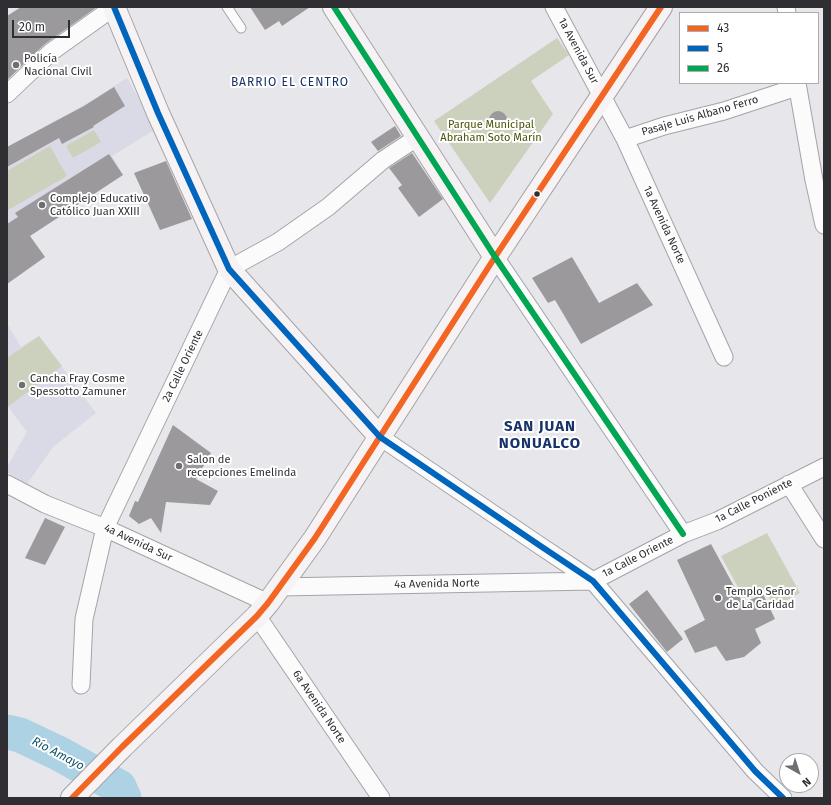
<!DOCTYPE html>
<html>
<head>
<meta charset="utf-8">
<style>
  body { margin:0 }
  #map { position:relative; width:831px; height:805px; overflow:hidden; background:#e6e6eb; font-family:"Fira Sans",sans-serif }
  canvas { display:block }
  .frame { position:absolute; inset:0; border:8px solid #2f2f33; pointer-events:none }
  .legend { position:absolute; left:679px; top:12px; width:140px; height:72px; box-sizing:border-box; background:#fff; border:1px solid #acacad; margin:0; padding:5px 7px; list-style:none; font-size:12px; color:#2f2f33 }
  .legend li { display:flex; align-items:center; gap:8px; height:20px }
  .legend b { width:20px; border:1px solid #acacad }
  .north { position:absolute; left:779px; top:753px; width:40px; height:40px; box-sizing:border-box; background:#fff; border:1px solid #acacad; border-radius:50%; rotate:141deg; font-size:11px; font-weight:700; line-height:16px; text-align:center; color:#2f2f33 }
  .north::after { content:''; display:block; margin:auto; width:14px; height:18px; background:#6f6f73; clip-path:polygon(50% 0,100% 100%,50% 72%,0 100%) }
  .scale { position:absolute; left:12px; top:20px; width:58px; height:18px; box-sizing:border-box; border:2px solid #2f2f33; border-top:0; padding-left:5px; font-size:12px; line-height:14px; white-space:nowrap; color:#2f2f33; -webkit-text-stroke:3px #fff; paint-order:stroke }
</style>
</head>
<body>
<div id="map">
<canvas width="831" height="805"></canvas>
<div class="frame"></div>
<ul class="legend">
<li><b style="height:5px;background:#f26522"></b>43</li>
<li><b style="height:5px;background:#0065bd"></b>5</li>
<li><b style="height:5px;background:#00a651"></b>26</li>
</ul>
<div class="north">N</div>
<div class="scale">20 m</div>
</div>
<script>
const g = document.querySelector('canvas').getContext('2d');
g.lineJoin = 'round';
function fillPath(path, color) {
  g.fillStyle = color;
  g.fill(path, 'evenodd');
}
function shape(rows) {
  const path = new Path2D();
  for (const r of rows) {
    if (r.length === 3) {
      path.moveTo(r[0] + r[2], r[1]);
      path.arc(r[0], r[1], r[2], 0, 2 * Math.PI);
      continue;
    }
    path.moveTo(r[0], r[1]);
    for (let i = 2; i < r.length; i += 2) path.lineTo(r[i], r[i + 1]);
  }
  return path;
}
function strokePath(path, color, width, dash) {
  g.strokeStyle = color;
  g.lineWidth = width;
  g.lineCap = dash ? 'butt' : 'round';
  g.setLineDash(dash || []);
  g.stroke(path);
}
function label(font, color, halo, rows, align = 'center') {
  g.font = font + ' "Fira Sans",sans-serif';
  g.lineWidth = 4;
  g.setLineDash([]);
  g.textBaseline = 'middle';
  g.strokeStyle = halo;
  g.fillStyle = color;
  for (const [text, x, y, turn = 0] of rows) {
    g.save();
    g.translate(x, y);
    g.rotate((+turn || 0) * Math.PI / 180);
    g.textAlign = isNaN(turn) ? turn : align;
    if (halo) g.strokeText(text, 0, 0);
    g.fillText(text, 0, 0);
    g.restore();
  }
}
fillPath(shape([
  [127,78,156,129,112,156,123,175,30,236,45,257,7,284,7,147,84,105],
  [7,323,21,347,39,336,96,413,53,447,27,484,7,472,7,467,27,432,7,405]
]), '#dadae6');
fillPath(shape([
  [557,38,569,55,531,81,553,114,490,203,434,121],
  [94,130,101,142,73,158,66,146],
  [50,146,67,176,8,210,7,171],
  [39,336,62,366,9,406,7,404,7,358],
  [767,533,800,593,774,607,765,590,745,600,721,556]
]), '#ccd1bd');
strokePath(shape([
  [7,732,20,735,60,754,119,787,124,798]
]), '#add2e3', 35);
fillPath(shape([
  [21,7,97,7,45,44,7,80,7,16],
  [250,7,310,7,282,26,279,21,265,30],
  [114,87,125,106,93,126,94,127,62,144,59,138,7,167,7,147,84,106],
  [498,120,9],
  [395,126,401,136,378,151,371,142],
  [412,153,443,199,419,217,398,188,402,185,389,168],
  [109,154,123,175,30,236,45,257,7,284,7,224,18,217,15,213],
  [166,161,192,219,160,230,134,173],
  [572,257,599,303,637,283,653,305,581,344,555,300,548,303,532,278],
  [173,425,211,453,196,479,218,491,210,505,166,502,161,533,151,518,139,524,129,516,135,501,138,502],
  [45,518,65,527,45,565,25,558],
  [711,544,743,603,763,594,775,619,755,629,761,643,744,657,726,661,716,646,695,653,684,631,705,620,677,560],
  [647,590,683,639,667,652,629,604]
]), '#9b999b');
const service = shape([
  [227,7,241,28]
]);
const minor = shape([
  [554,7,625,139,724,357],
  [786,7,787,13],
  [797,83,814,180,824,225],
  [7,94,51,52,114,7],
  [625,139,664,126,724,111,797,87],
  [495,257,683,534],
  [380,437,539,545,593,581,755,771,783,798],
  [7,484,45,504,105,528,268,603],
  [789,484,824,539],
  [280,587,593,581,683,534,717,521,824,467],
  [257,616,381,798],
  [81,685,84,619,105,528,229,269,278,242,328,207,383,160,418,137]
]);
const secondary = shape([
  [114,7,158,113,229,269,380,437],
  [334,7,495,257],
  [72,798,122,747,257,616,268,603,315,538,495,257,661,7]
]);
strokePath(service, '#a4a4a8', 11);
strokePath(minor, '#a4a4a8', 19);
strokePath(secondary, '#a4a4a8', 24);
strokePath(service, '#fbfbfc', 9);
strokePath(minor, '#fbfbfc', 17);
strokePath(secondary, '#f7f3f5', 22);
strokePath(shape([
  [72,798,122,747,257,616,268,603,315,538,495,257,661,7]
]), '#f26522', 6);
strokePath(shape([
  [114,7,158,113,229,269,380,437,539,545,593,581,755,771,783,798]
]), '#0065bd', 6);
strokePath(shape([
  [334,7,495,257,683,534]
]), '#00a651', 6);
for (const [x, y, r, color] of [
  [16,65,4,"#6f6f73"],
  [537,194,3.5,"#2f2f33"],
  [42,205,4,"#6f6f73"],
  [22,385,4,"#6f6f73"],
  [179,466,4,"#6f6f73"],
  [718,598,4,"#6f6f73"]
]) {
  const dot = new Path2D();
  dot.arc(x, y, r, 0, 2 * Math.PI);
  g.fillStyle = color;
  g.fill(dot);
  strokePath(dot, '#fff', 1.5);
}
label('11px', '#2f2f33', '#fff', [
  ["1a Avenida Sur",578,51,62],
  ["Pasaje Luis Albano Ferro",700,116,-16],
  ["1a Avenida Norte",664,225,65],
  ["2a Calle Oriente",183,366,-64],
  ["1a Calle Poniente",754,501,-27],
  ["4a Avenida Sur",138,543,25],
  ["1a Calle Oriente",638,557,-27],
  ["4a Avenida Norte",437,584,-1],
  ["6a Avenida Norte",319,707,56]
]);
label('11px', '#2f2f33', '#fff', [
  ["Policía",24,59],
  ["Nacional Civil",24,72],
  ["Complejo Educativo",50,199],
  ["Católico Juan XXIII",50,212],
  ["Cancha Fray Cosme",30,379],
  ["Spessotto Zamuner",30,392],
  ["Salon de",187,460],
  ["recepciones Emelinda",187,473],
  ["Templo Señor",726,592],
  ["de La Caridad",726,605]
], 'left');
label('11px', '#4a5206', '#fff', [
  ["Parque Municipal",491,125],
  ["Abraham Soto Marín",491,138]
]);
g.letterSpacing = '1px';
label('12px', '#173369', '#fff', [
  ["BARRIO EL CENTRO",290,83]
]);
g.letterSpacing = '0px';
label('italic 12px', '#0e546a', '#fff', [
  ["Río Amayo",58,754,28]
]);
g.letterSpacing = '1px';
label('bold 15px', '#173369', '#fff', [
  ["SAN JUAN",540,427],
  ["NONUALCO",540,444]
]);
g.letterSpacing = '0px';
</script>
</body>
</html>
